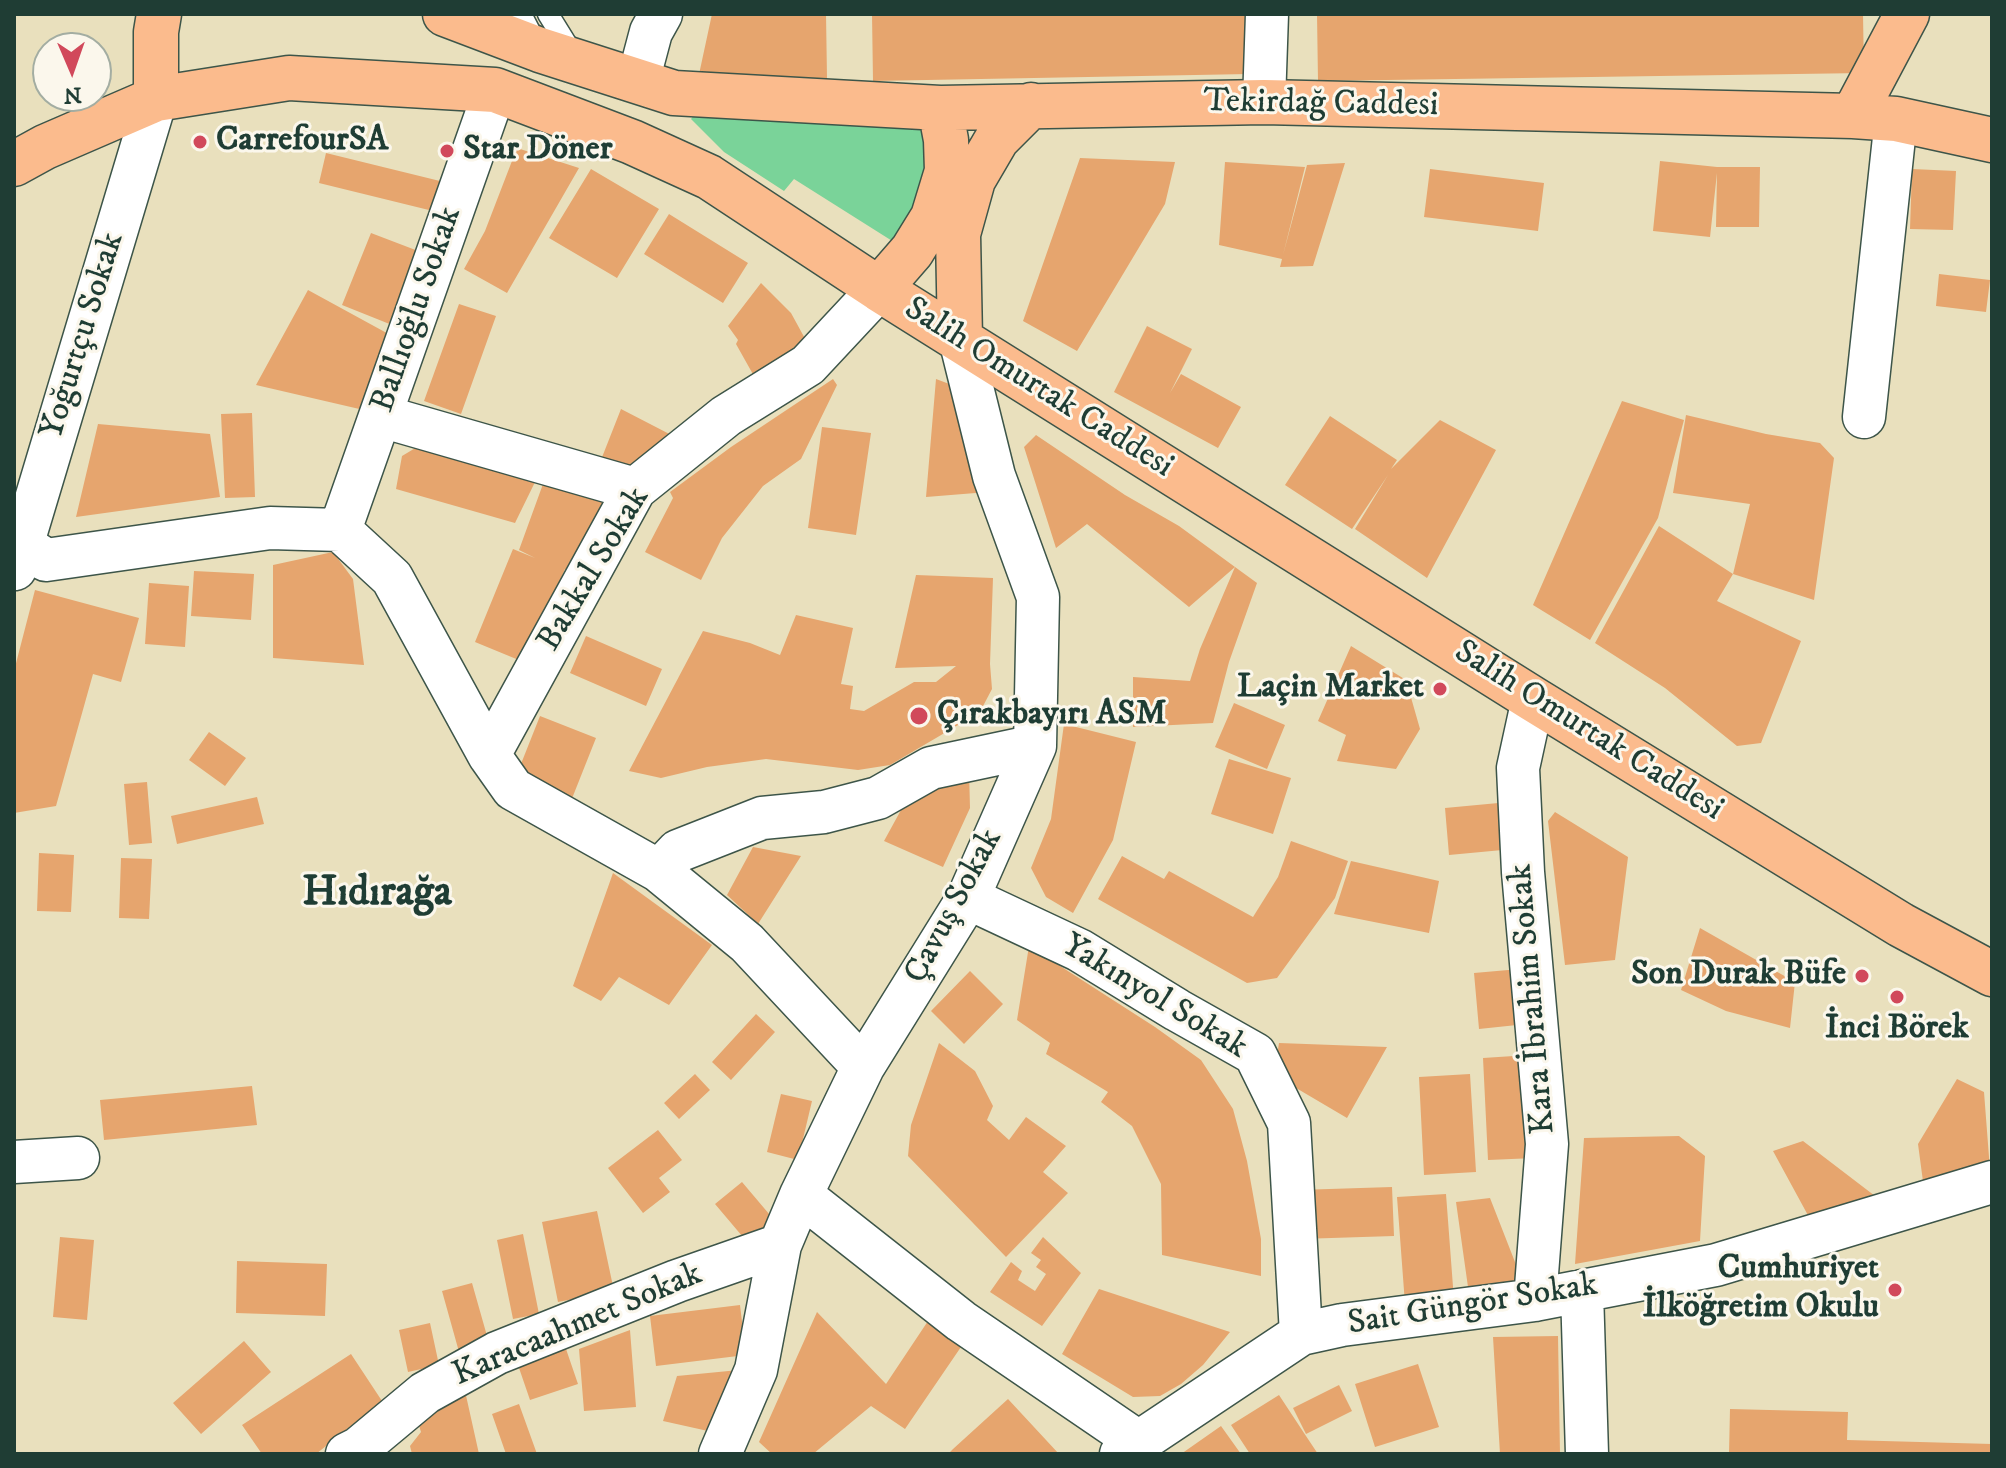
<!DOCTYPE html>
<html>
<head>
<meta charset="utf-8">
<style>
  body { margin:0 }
  #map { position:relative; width:2006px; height:1468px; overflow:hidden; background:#e9e0bd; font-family:"IM FELL DW Pica",serif }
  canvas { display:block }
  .frame { position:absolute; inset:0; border:16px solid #1f3d34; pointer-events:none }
  .north { position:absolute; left:32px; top:32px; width:80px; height:80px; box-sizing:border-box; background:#fbf7ec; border:2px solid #a3ada2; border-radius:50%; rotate:178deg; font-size:22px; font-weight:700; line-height:32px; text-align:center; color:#1f3d34 }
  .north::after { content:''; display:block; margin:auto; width:28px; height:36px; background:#d1495b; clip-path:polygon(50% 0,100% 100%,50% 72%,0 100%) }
</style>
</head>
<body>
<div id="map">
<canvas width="2006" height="1468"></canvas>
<div class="frame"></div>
<div class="north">N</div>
</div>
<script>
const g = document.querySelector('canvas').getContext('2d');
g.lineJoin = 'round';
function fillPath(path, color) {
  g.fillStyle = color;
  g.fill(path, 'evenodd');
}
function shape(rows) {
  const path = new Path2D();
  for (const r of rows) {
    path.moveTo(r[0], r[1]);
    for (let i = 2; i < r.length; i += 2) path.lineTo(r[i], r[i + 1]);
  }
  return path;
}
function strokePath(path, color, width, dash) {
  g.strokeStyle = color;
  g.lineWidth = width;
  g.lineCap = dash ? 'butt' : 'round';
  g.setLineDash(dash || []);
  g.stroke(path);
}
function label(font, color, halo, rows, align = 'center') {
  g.font = font + ' "IM FELL DW Pica",serif';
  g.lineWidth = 6;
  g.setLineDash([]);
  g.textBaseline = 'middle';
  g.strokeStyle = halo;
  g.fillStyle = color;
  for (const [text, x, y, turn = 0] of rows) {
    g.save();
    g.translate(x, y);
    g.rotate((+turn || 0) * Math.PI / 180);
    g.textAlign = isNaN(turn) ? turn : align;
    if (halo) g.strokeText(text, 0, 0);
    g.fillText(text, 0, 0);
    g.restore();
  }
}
fillPath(shape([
  [707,99,926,123,935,153,897,244,794,179,784,191,724,152,691,119]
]), '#7ad399');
fillPath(shape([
  [712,14,826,14,827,78,698,79],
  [872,14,1247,14,1249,74,873,81],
  [1317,14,1863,14,1864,73,1318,81],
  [517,148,579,168,507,293,464,269,485,231],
  [326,153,444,182,437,212,319,183],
  [1080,158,1175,162,1165,204,1077,351,1023,321],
  [1660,161,1717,167,1760,167,1759,227,1716,227,1717,173,1710,237,1653,231],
  [1225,162,1305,167,1283,255,1307,165,1345,163,1313,266,1280,267,1282,259,1219,245],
  [591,169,659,209,617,278,549,238],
  [1430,169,1544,183,1538,231,1424,217],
  [1912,169,1956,171,1953,230,1910,229],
  [669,214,748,263,723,303,644,254],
  [371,233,426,254,397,327,342,305],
  [1939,274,1990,280,1986,312,1936,306],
  [761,283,791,313,814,355,759,385,736,344,738,340,728,326],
  [308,290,394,337,368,411,256,385],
  [459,304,496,316,461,414,424,401],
  [1147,326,1192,349,1170,393,1181,374,1241,407,1218,448,1114,392],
  [833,379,837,385,801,459,763,486,722,538,701,580,645,552,673,498,670,492,731,447],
  [936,379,960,388,988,492,926,497],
  [1622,401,1684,420,1658,518,1590,640,1533,605],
  [621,409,681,440,627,478,597,470],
  [252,413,255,497,225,498,221,414],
  [1686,415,1766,434,1820,443,1834,458,1814,600,1733,574,1717,601,1801,641,1761,743,1737,746,1665,688,1595,643,1659,526,1733,574,1750,504,1673,493],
  [1330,416,1397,460,1391,469,1440,420,1496,450,1427,578,1355,529,1388,475,1352,529,1285,485],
  [98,424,210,434,220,497,76,517],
  [822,427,871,433,856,535,808,528],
  [1036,435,1125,495,1179,526,1235,567,1189,607,1087,524,1056,548,1024,447],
  [427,441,536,480,515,523,396,489,402,456],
  [547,473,612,502,574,573,565,569,526,663,475,642,513,549,535,558,519,550],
  [333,552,353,579,364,665,273,658,273,565],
  [1235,567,1257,583,1229,662,1213,723,1133,727,1133,677,1190,681,1200,649],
  [194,571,254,574,251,620,191,616],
  [916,575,993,578,990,664,992,689,982,708,965,721,890,765,858,770,766,759,707,767,661,778,629,771,703,631,750,643,780,655,796,615,853,628,841,684,853,686,850,709,864,711,914,682,936,682,956,666,895,668],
  [149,583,189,586,185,647,145,644],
  [35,590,139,618,121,682,93,674,56,806,14,813,14,671],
  [586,636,662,669,646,706,570,673],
  [1351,646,1406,680,1420,729,1396,769,1337,761,1346,735,1318,721],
  [1234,703,1285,725,1267,769,1215,747],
  [540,716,596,738,571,801,515,779],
  [1064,724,1136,742,1113,840,1073,913,1046,897,1031,868,1051,819],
  [209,732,246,758,225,786,189,760],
  [1229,759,1291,778,1273,834,1211,814],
  [969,770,970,808,943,867,884,841,901,810],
  [147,782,152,843,129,845,124,784],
  [257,797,264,824,177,844,171,816],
  [1509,802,1513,849,1449,855,1445,808],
  [1555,812,1628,857,1615,960,1565,965,1548,821],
  [1291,841,1348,861,1335,898,1277,978,1247,983,1098,899,1122,856,1164,879,1169,871,1253,917,1278,877],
  [753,847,801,856,758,924,727,895],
  [39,853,74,855,71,912,37,911],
  [121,858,152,859,149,919,119,918],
  [1351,861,1439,881,1429,933,1334,914],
  [613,873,712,945,669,1005,619,977,601,1001,573,986],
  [1700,928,1795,982,1790,1028,1726,1011,1681,990],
  [1029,946,1155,1027,1201,1060,1233,1109,1247,1161,1261,1239,1261,1276,1162,1255,1161,1184,1132,1126,1101,1102,1108,1092,1046,1054,1050,1043,1017,1020],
  [1531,968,1536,1023,1479,1029,1474,973],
  [970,971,1003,1004,964,1044,931,1011],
  [756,1014,775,1032,731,1080,712,1062],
  [939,1043,975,1071,993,1106,987,1120,1009,1140,1026,1117,1066,1146,1043,1172,1068,1193,1006,1257,908,1156,911,1125],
  [1279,1043,1387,1047,1347,1118,1274,1075],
  [1529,1055,1535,1158,1488,1160,1483,1058],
  [695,1074,710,1090,679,1119,664,1103],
  [1470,1074,1476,1172,1424,1175,1419,1077],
  [1957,1079,1984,1092,1990,1170,1924,1189,1918,1144],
  [252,1086,257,1125,104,1140,100,1100],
  [781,1094,812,1101,798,1160,767,1152],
  [658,1130,682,1160,659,1178,670,1192,643,1213,608,1168],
  [1679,1136,1705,1156,1700,1241,1575,1264,1584,1138],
  [1803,1141,1875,1196,1810,1219,1773,1151],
  [742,1182,775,1221,748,1243,715,1204],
  [1392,1187,1394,1236,1300,1239,1298,1190],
  [1446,1194,1454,1300,1405,1304,1397,1197],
  [1490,1198,1522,1280,1468,1287,1456,1202],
  [597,1211,614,1291,558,1302,542,1222],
  [523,1234,539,1314,513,1319,497,1240],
  [60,1237,94,1240,87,1320,53,1317],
  [1043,1237,1081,1273,1042,1326,990,1292,1011,1262,1022,1271,1018,1280,1035,1291,1046,1274,1036,1267,1041,1260,1031,1253],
  [237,1261,327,1264,325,1316,236,1313],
  [472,1283,491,1350,461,1359,442,1291],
  [1099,1289,1230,1332,1203,1365,1181,1384,1160,1396,1133,1397,1062,1354],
  [740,1305,746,1355,656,1366,650,1316],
  [817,1312,886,1384,928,1321,963,1344,905,1429,871,1406,813,1454,772,1454,759,1442],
  [430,1323,439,1365,408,1372,399,1330],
  [630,1330,636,1407,584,1411,579,1349],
  [1558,1336,1560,1454,1500,1454,1493,1337],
  [244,1341,271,1372,201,1434,173,1403],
  [566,1349,578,1384,530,1400,518,1365],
  [351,1354,382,1401,316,1454,262,1454,242,1425],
  [1418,1364,1439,1427,1375,1447,1355,1384],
  [739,1370,726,1435,663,1421,677,1376],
  [1339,1385,1352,1411,1306,1434,1293,1408],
  [465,1391,479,1454,412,1454,410,1446,421,1432,417,1419],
  [1279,1395,1304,1433,1318,1454,1250,1454,1231,1425],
  [1008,1399,1059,1454,948,1454,953,1449],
  [519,1404,537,1454,506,1454,492,1414],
  [1730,1409,1848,1412,1847,1440,1992,1444,1992,1454,1729,1454],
  [1221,1426,1241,1454,1181,1454]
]), '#e6a56e');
const lane = shape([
  [521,14,536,43],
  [548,14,574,56]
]);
const street = shape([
  [638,81,651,32,661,14],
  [1264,102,1267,14],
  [381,416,635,489],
  [1864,417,1896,119],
  [340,530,495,90],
  [14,544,21,544,46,560,270,528,340,530,392,578,489,755,513,789,659,871,747,943,863,1067],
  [15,569,156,99],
  [1533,699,1518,768,1523,872,1547,1144,1535,1300],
  [489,755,635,489,726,416,808,365,879,289],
  [659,871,678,851,762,818,824,812,878,798,931,768,1035,746],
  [968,898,1079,950,1177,1010,1255,1054,1289,1123,1301,1334],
  [14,1162,78,1158],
  [801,1195,961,1321,1137,1441],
  [1582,1291,1587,1454],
  [347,1454,359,1448,425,1393,497,1353,677,1281,780,1245],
  [720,1454,756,1370,780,1245,801,1195,863,1067,968,898,1035,746,1038,597,994,476,960,339],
  [1121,1454,1301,1334,1342,1325,1535,1300,1716,1265,1992,1182]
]);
const primary = shape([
  [445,14,540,50,674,93,940,108,1264,102,1853,116,1907,14],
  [156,99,156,32,159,14],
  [1853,116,1896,119,1992,140],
  [14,164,45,147,156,99,289,78,495,90,632,142,709,177,879,289,1533,699,1901,925,1992,974],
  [879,289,912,251,933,217,947,171,946,140,940,108],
  [960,339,958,234,973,180,997,139,1031,105]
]);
strokePath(lane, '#3d5549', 23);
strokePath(street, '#3d5549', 45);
strokePath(primary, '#3d5549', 47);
strokePath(lane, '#fff', 20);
strokePath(street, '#fff', 42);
strokePath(primary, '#fbbb8d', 44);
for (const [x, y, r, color] of [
  [200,142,8,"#d1495b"],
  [447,151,8,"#d1495b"],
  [1440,689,8,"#d1495b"],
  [919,716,10,"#d1495b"],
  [1862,976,8,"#d1495b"],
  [1897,997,8,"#d1495b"],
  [1895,1290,8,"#d1495b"]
]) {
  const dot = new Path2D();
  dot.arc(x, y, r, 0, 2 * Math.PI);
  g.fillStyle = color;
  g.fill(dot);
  strokePath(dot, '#fbf7ec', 3);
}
label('34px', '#1f3d34', '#fbf7ec', [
  ["Tekirdağ Caddesi",1321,105,1],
  ["Ballıoğlu Sokak",418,310,-71],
  ["Yoğurtçu Sokak",84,336,-73],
  ["Salih Omurtak Caddesi",1038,389,32],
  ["Bakkal Sokak",595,570,-59],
  ["Salih Omurtak Caddesi",1588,732,32],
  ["Çavuş Sokak",955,907,-62],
  ["Yakınyol Sokak",1154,998,31],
  ["Kara İbrahim Sokak",1534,999,-95],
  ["Sait Güngör Sokak",1473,1306,-9],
  ["Karacaahmet Sokak",578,1326,-23]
]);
label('bold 34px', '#1f3d34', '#fbf7ec', [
  ["CarrefourSA",216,142],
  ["Star Döner",463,151],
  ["Laçin Market",1424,689,"right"],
  ["Çırakbayırı ASM",937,716],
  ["Son Durak Büfe",1846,976,"right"],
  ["İnci Börek",1897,1030,"center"],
  ["Cumhuriyet",1879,1270,"right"],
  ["İlköğretim Okulu",1879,1309,"right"]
], 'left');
label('bold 42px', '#1f3d34', '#fbf7ec', [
  ["Hıdırağa",377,895]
]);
</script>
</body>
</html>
